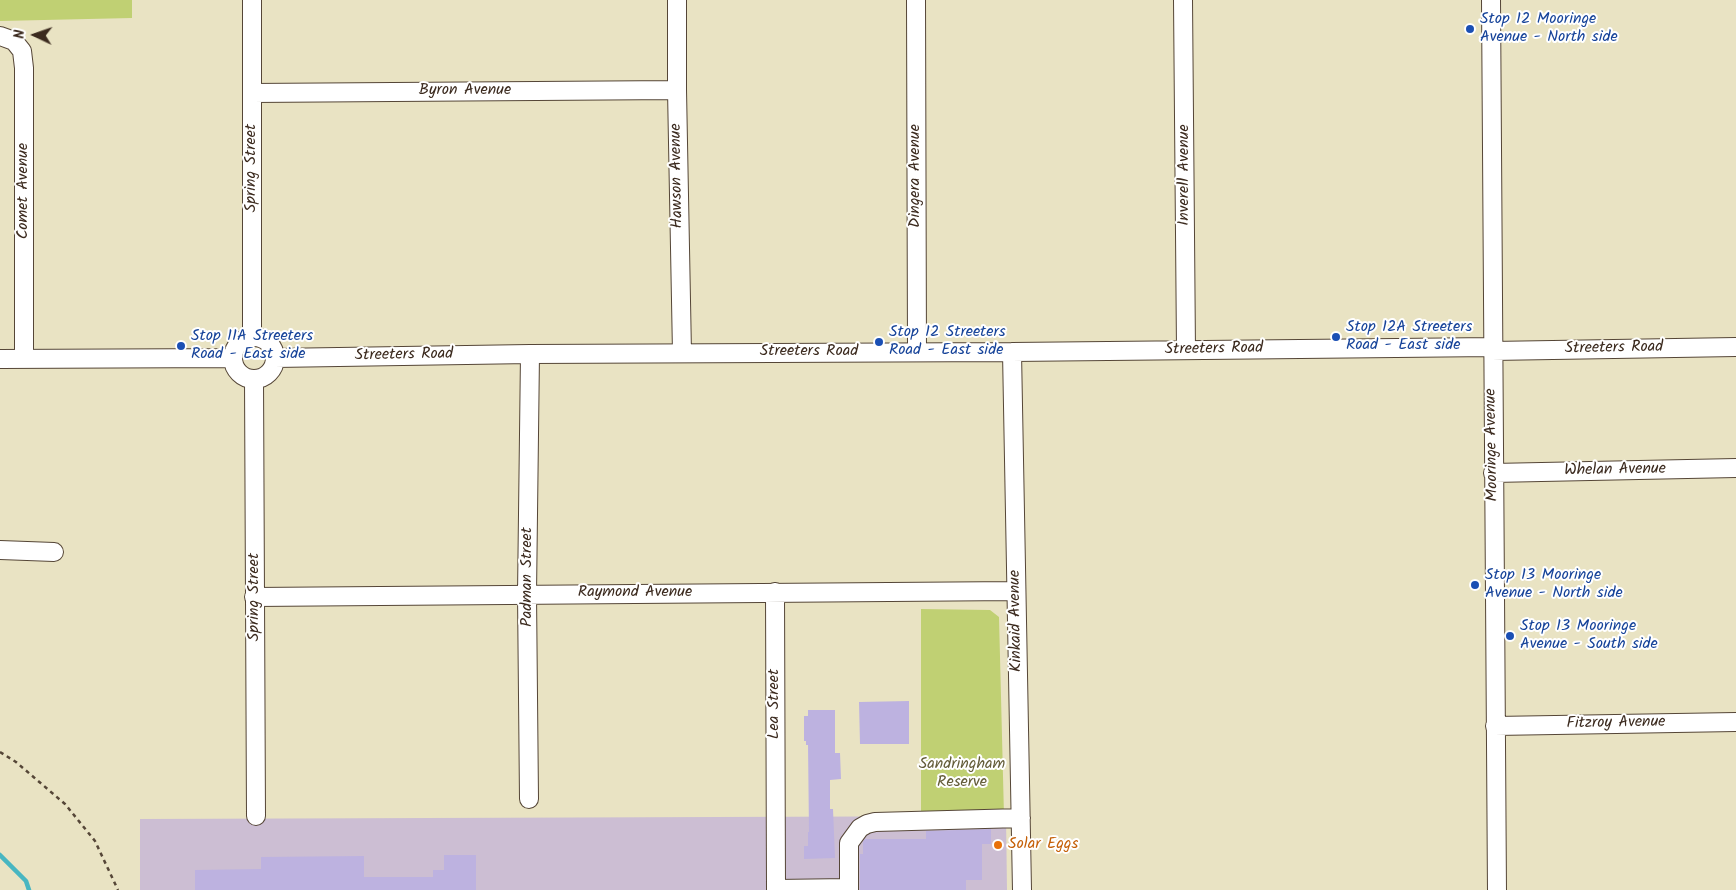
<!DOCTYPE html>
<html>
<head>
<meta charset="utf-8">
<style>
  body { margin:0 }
  #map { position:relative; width:1736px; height:890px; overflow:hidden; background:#e9e3c3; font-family:Kalam,sans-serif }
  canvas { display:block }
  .north { position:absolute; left:10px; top:10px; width:50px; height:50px; -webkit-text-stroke:4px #fff; paint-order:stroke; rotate:273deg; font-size:14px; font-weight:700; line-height:20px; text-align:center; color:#3b2a1e }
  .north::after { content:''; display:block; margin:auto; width:18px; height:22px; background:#3b2a1e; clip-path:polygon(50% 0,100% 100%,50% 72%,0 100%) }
</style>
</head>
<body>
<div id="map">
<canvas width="1736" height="890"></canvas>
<div class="north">N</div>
</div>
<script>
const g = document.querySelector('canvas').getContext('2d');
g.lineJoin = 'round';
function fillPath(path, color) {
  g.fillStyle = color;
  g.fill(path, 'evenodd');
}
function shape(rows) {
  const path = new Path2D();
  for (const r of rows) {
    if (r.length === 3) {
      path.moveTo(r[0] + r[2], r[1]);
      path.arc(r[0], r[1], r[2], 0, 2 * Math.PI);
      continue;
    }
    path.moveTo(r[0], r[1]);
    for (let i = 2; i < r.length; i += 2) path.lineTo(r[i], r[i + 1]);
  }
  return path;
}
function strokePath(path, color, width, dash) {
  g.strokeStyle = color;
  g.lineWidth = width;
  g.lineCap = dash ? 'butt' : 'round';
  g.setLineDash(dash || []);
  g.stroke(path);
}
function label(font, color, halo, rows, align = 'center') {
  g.font = font + ' Kalam,sans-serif';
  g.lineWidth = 4;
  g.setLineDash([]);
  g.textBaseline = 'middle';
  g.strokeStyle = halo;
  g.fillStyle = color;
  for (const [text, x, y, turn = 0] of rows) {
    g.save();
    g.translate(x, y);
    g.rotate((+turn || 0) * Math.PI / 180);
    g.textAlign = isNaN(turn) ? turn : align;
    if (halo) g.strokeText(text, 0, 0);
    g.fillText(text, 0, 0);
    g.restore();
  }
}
fillPath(shape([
  [1006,816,1007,890,140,890,140,819]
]), '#ccbed3');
fillPath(shape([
  [0,0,132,0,132,18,0,21],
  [921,609,990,610,999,617,1004,816,921,816]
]), '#c0d073');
strokePath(shape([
  [0,855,26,881,29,890]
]), '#48b6c1', 4.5);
fillPath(shape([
  [909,701,909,744,860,744,859,702],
  [808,710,835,710,835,753,840,753,841,779,830,780,830,809,833,809,835,858,804,859,804,846,808,846,808,832,809,832,808,745,806,745,806,741,804,741,804,716,808,716],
  [991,829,991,844,982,844,982,880,966,880,966,890,860,890,860,854,863,854,863,842,865,839,926,839,926,831],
  [444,855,476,855,476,890,195,890,195,870,261,869,261,857,364,856,364,877,433,877,433,870,444,870]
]), '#bdb2e0');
const minor = shape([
  [252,0,252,336],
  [677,0,677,90,682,353],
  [916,0,917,352],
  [1183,0,1186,350],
  [1491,0,1497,890],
  [0,36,14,41,22,51,24,68,24,359],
  [252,93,677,90],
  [254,358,21],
  [1492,351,1736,347],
  [1012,352,1022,890],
  [275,358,530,354,1012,352,1492,347],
  [0,359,232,358],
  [254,379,256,816],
  [1493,473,1736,468],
  [0,550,54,552],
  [775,592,776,889,849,888],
  [254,597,1016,591],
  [1495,726,1736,722],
  [529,799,527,594,530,354],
  [849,890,849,843,860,828,867,824,875,822,1021,818]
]);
strokePath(minor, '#554637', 20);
strokePath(shape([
  [0,752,16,762,65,804,95,841,118,890]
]), '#554637', 2.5, [4, 4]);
strokePath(minor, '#fff', 18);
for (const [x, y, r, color] of [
  [1470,29,5,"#1a4fb4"],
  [1336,337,5,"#1a4fb4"],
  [879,342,5,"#1a4fb4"],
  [181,346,5,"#1a4fb4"],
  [1475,585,5,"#1a4fb4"],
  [1510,636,5,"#1a4fb4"],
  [998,845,5,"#e8710a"]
]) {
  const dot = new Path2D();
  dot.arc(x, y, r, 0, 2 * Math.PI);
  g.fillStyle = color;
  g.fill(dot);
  strokePath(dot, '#fff', 2);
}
label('16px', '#164399', '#fff', [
  ["Stop 12 Mooringe",1480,20],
  ["Avenue - North side",1480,38],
  ["Stop 12A Streeters",1346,328],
  ["Road - East side",1346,346],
  ["Stop 12 Streeters",889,333],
  ["Road - East side",889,351],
  ["Stop 11A Streeters",191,337],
  ["Road - East side",191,355],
  ["Stop 13 Mooringe",1485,576],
  ["Avenue - North side",1485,594],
  ["Stop 13 Mooringe",1520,627],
  ["Avenue - South side",1520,645]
], 'left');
label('16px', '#3b2a1e', '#fff', [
  ["Byron Avenue",465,91],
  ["Spring Street",252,168,-90],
  ["Inverell Avenue",1185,175,-90],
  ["Hawson Avenue",678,176,-91],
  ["Dingera Avenue",916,176,-90],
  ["Comet Avenue",24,191,-90],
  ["Streeters Road",1614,349,-1],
  ["Streeters Road",1214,350,-1],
  ["Streeters Road",809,352],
  ["Streeters Road",404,356,-1],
  ["Mooringe Avenue",1493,445,-91],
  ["Whelan Avenue",1615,471,-1],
  ["Padman Street",528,577,-90],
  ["Raymond Avenue",635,593],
  ["Spring Street",255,597,-90],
  ["Kinkaid Avenue",1017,621,-91],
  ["Lea Street",775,704,-90],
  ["Fitzroy Avenue",1616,724,-1]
]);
label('16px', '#635c38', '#fff', [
  ["Sandringham",962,765],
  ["Reserve",962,783]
]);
label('16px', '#c56008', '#fff', [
  ["Solar Eggs",1008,845]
], 'left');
</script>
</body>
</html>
